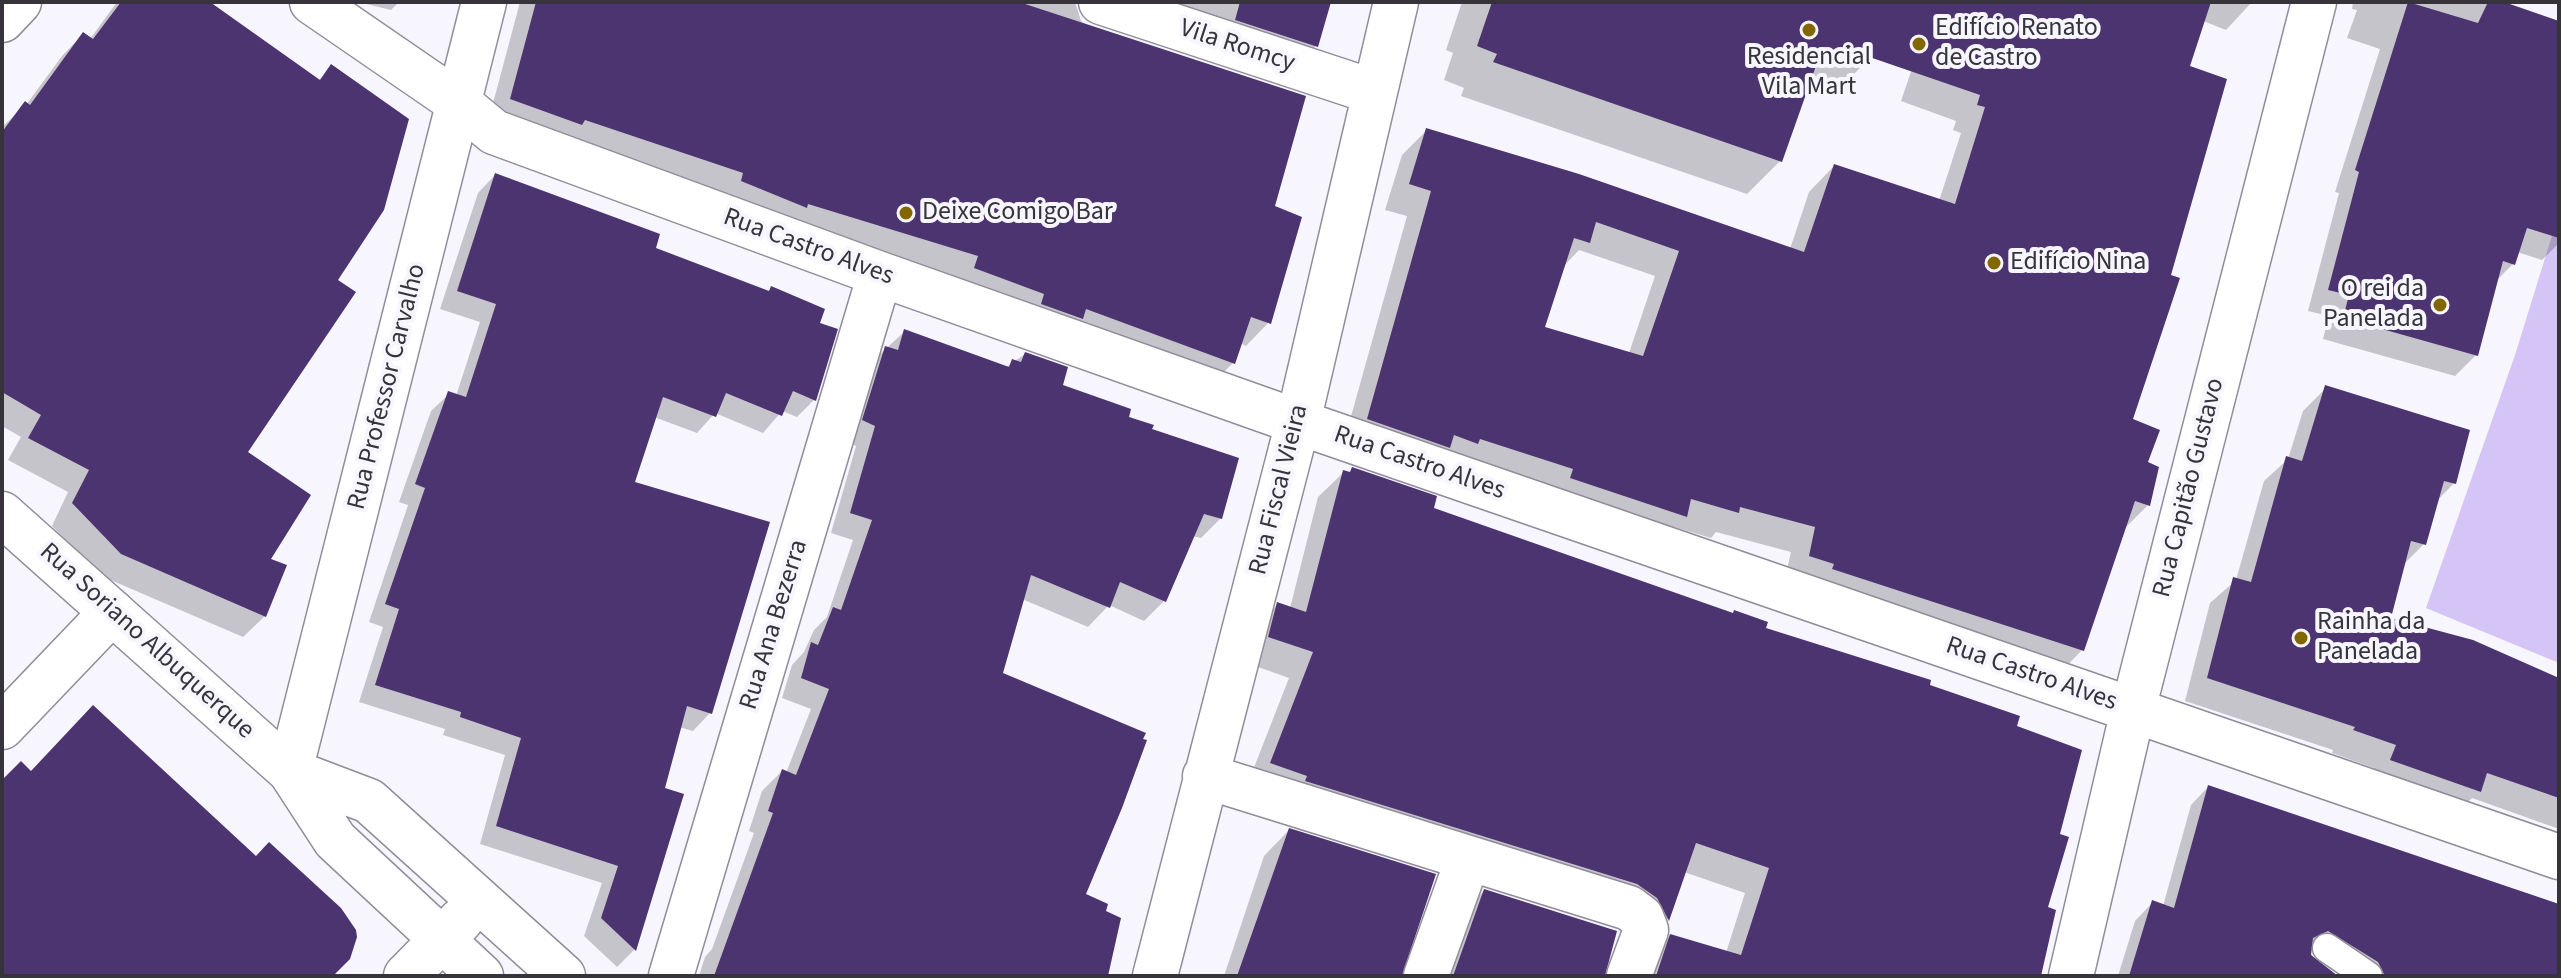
<!DOCTYPE html>
<html>
<head>
<meta charset="utf-8">
<style>
  body { margin:0 }
  #map { position:relative; width:2561px; height:978px; overflow:hidden; background:#f7f5fe; font-family:"Source Sans 3",sans-serif }
  canvas { display:block }
  .frame { position:absolute; inset:0; border:4px solid #36343a; pointer-events:none }
</style>
</head>
<body>
<div id="map">
<canvas width="2561" height="978"></canvas>
<div class="frame"></div>
</div>
<script>
const g = document.querySelector('canvas').getContext('2d');
g.lineJoin = 'round';
function fillPath(path, color) {
  g.fillStyle = color;
  g.fill(path, 'evenodd');
}
function shape(rows) {
  const path = new Path2D();
  for (const r of rows) {
    path.moveTo(r[0], r[1]);
    for (let i = 2; i < r.length; i += 2) path.lineTo(r[i], r[i + 1]);
  }
  return path;
}
function strokePath(path, color, width, dash) {
  g.strokeStyle = color;
  g.lineWidth = width;
  g.lineCap = dash ? 'butt' : 'round';
  g.setLineDash(dash || []);
  g.stroke(path);
}
function label(font, color, halo, rows, align = 'center') {
  g.font = font + ' "Source Sans 3",sans-serif';
  g.lineWidth = 8;
  g.setLineDash([]);
  g.textBaseline = 'middle';
  g.strokeStyle = halo;
  g.fillStyle = color;
  for (const [text, x, y, turn = 0] of rows) {
    g.save();
    g.translate(x, y);
    g.rotate((+turn || 0) * Math.PI / 180);
    g.textAlign = isNaN(turn) ? turn : align;
    if (halo) g.strokeText(text, 0, 0);
    g.fillText(text, 0, 0);
    g.restore();
  }
}
fillPath(shape([
  [2559,213,2559,663,2426,608,2515,355]
]), '#d5c4f6');
fillPath(shape([
  [117,2,206,2,318,81,332,67,335,281,245,453,268,560,265,616,243,637,99,575,52,526,68,492,8,460,21,437,2,426,2,127,26,105,62,56,83,34,90,39],
  [358,2,399,2,391,10],
  [520,2,1075,2,1081,21,1272,207,1269,322,1246,346,1240,343,1233,363,1210,386,488,122],
  [1089,2,1329,2,1316,46,1293,69],
  [1462,2,1886,2,1871,57,1837,91,1817,84,1811,90,1806,88,1780,161,1747,194,1461,96,1464,88,1444,80,1453,53,1446,50],
  [1935,2,2252,2,2226,30,2203,21,2188,68,2130,420,2145,464,2148,505,2123,530,2082,650,2057,676,1784,582,1791,552,1716,532,1711,538,1674,527,1659,542,1343,445,1407,216,1385,210,1402,155,1427,130,1790,249,1809,192,1834,166,1939,201,1961,133,1953,130,1956,121,1901,101],
  [1579,250,1655,276,1629,353,1543,328,1562,268],
  [2353,2,2498,2,2559,23,2559,243,2542,260,2517,252,2513,264,2496,281,2476,355,2455,376,2323,339,2329,316,2308,311,2339,193,2335,192,2380,49,2347,38,2357,10,2352,9],
  [495,175,817,324,814,400,797,417,782,411,763,433,715,413,697,433,654,417,632,484,710,713,693,731,679,727,662,790,681,796,634,950,617,967,584,936,602,883,480,844,505,755,443,735,445,729,359,702,383,627,369,622,408,505,399,502,431,411,449,394,456,396,480,322,440,309,478,193],
  [904,332,1006,367,1025,354,1060,387,1149,430,1221,518,1201,538,1192,536,1164,601,1144,621,1109,605,1088,627,1022,599,1001,674,1083,895,1094,976,699,976,705,957,712,949,754,833,749,831,762,791,782,771,786,773,811,709,782,698,792,665,804,652,814,630,827,617,853,540,831,533,856,446,844,440,865,368],
  [2326,388,2454,483,2436,502,2424,544,2402,566,2389,620,2559,709,2559,829,2472,798,2456,814,2369,783,2374,768,2332,753,2333,750,2185,701,2210,603,2236,580,2264,481,2288,459,2303,411],
  [1353,469,1431,509,1928,686,2014,728,2057,835,2039,976,1640,976,1645,962,1670,936,1726,953,1745,893,1684,872,1667,920,1643,944,1632,923,1246,788,1289,678,1244,662,1253,630,1278,604,1290,608,1318,497,1344,472,1348,474],
  [2208,787,2559,906,2559,976,2355,976,2318,951,2309,950,2316,963,2334,976,2118,976,2135,921,2152,903,2163,906,2191,805],
  [1289,830,1400,976,1224,976,1264,856],
  [1484,891,1604,976,1438,976,1459,917]
]), '#0003');
fillPath(shape([
  [121,2,210,2,320,80,331,64,409,119,384,210,338,280,356,292,248,452,311,495,271,559,287,565,266,617,121,554,72,503,89,470,28,438,41,415,2,392,2,132,25,101,30,105,83,32,93,39],
  [536,2,1019,2,1306,96,1275,206,1302,217,1271,324,1251,317,1235,364,1086,309,1083,319,1041,304,1044,294,974,268,978,256,808,204,807,208,741,181,743,173,585,120,582,125,510,99],
  [1240,2,1331,2,1318,47,1235,20],
  [1492,2,2211,2,2190,66,2227,79,2171,275,2180,278,2133,419,2160,430,2148,462,2159,467,2150,506,2135,501,2084,651,1832,569,1834,564,1809,556,1815,527,1740,507,1739,513,1691,499,1687,517,1570,478,1573,469,1480,439,1478,444,1454,435,1450,448,1367,419,1431,191,1409,184,1426,128,1579,174,1804,252,1834,164,1955,204,1985,107,1977,105,1980,95,1849,50,1847,57,1822,49,1782,162,1493,62,1497,54,1477,46],
  [1596,222,1679,251,1643,356,1545,327,1574,238,1590,243],
  [2408,2,2478,23,2488,2,2504,2,2559,21,2559,238,2527,228,2515,265,2503,261,2478,356,2343,318,2349,295,2328,290,2359,172,2355,170],
  [495,173,660,234,656,248,769,291,771,286,825,309,820,323,838,329,816,401,793,391,782,416,726,393,716,417,663,397,635,482,770,522,712,714,687,706,665,788,684,794,636,951,601,918,618,866,496,826,521,738,460,717,461,712,375,685,399,609,385,604,425,488,415,484,448,391,466,397,496,304,457,291],
  [904,329,1009,367,1012,359,1021,362,1025,352,1068,367,1063,385,1131,409,1129,417,1154,425,1152,429,1239,458,1222,519,1204,514,1166,602,1120,582,1110,608,1031,575,1003,673,1146,733,1143,739,1147,740,1122,808,1086,894,1108,904,1106,911,1121,918,1108,976,714,976,773,813,768,811,782,769,796,775,829,689,801,678,811,642,818,645,833,607,841,610,872,520,850,513,875,426,862,420,885,346,898,350],
  [2325,385,2470,430,2456,484,2444,481,2426,545,2411,541,2391,618,2473,640,2559,678,2559,798,2487,773,2481,792,2390,760,2396,745,2353,730,2355,727,2207,678,2233,577,2251,582,2286,456,2302,461],
  [1352,467,1437,496,1434,508,1733,613,1734,610,1768,622,1766,628,1931,680,1930,685,2020,716,2017,726,2082,750,2060,834,2069,837,2048,907,2056,910,2041,976,1656,976,1670,934,1741,955,1769,868,1696,843,1669,921,1657,898,1637,884,1305,781,1307,776,1270,763,1313,652,1268,637,1277,602,1306,612,1343,470,1350,472],
  [93,705,256,856,269,842,341,908,356,930,357,937,350,959,333,976,2,976,2,780,21,761,31,771],
  [2208,785,2559,904,2559,976,2385,976,2378,962,2328,931,2313,938,2311,955,2338,976,2129,976,2152,900,2174,908],
  [1289,828,1436,874,1402,976,1237,976],
  [1484,889,1617,931,1605,976,1453,976]
]), '#4c3470');
const lane = shape([
  [2327,948,2368,976]
]);
const street = shape([
  [312,2,459,103,494,132,880,274,1298,422,2133,710],
  [1101,2,1374,92],
  [2,20,19,2],
  [2,727,112,612],
  [290,771,484,2],
  [1205,776,1629,908,1641,917,1646,930,1629,976],
  [671,976,880,274],
  [1155,976,1298,422,1396,2],
  [1426,976,1468,859]
]);
const secondary = shape([
  [2,514,290,771,335,840,481,976],
  [2133,710,2559,857],
  [290,771,369,801,563,976],
  [406,976,461,920],
  [2071,976,2133,710,2314,2]
]);
strokePath(lane, '#908c99', 31);
strokePath(street, '#908c99', 47);
strokePath(secondary, '#908c99', 47);
strokePath(lane, '#fff', 28);
strokePath(street, '#fff', 44);
strokePath(secondary, '#fff', 44);
for (const [x, y, r, color] of [
  [1809,30,8,"#826700"],
  [1919,44,8,"#826700"],
  [906,213,8,"#826700"],
  [1994,263,8,"#826700"],
  [2440,305,8,"#826700"],
  [2301,638,8,"#826700"]
]) {
  const dot = new Path2D();
  dot.arc(x, y, r, 0, 2 * Math.PI);
  g.fillStyle = color;
  g.fill(dot);
  strokePath(dot, '#f7f5fe', 3);
}
label('26px', '#36343a', '#f7f5fe', [
  ["Edifício Renato",1935,29],
  ["de Castro",1935,59],
  ["Residencial",1809,58,"center"],
  ["Vila Mart",1809,88,"center"],
  ["Deixe Comigo Bar",922,213],
  ["Edifício Nina",2010,263],
  ["O rei da",2424,290,"right"],
  ["Panelada",2424,320,"right"],
  ["Rainha da",2317,623],
  ["Panelada",2317,653]
], 'left');
label('26px', '#36343a', '#f7f5fe', [
  ["Vila Romcy",1237,47,18],
  ["Rua Castro Alves",808,248,20],
  ["Rua Professor Carvalho",388,387,-76],
  ["Rua Castro Alves",1419,464,19],
  ["Rua Capitão Gustavo",2190,488,-76],
  ["Rua Fiscal Vieira",1280,490,-76],
  ["Rua Ana Bezerra",775,625,-73],
  ["Rua Soriano Albuquerque",146,642,42],
  ["Rua Castro Alves",2031,675,19]
]);
</script>
</body>
</html>
